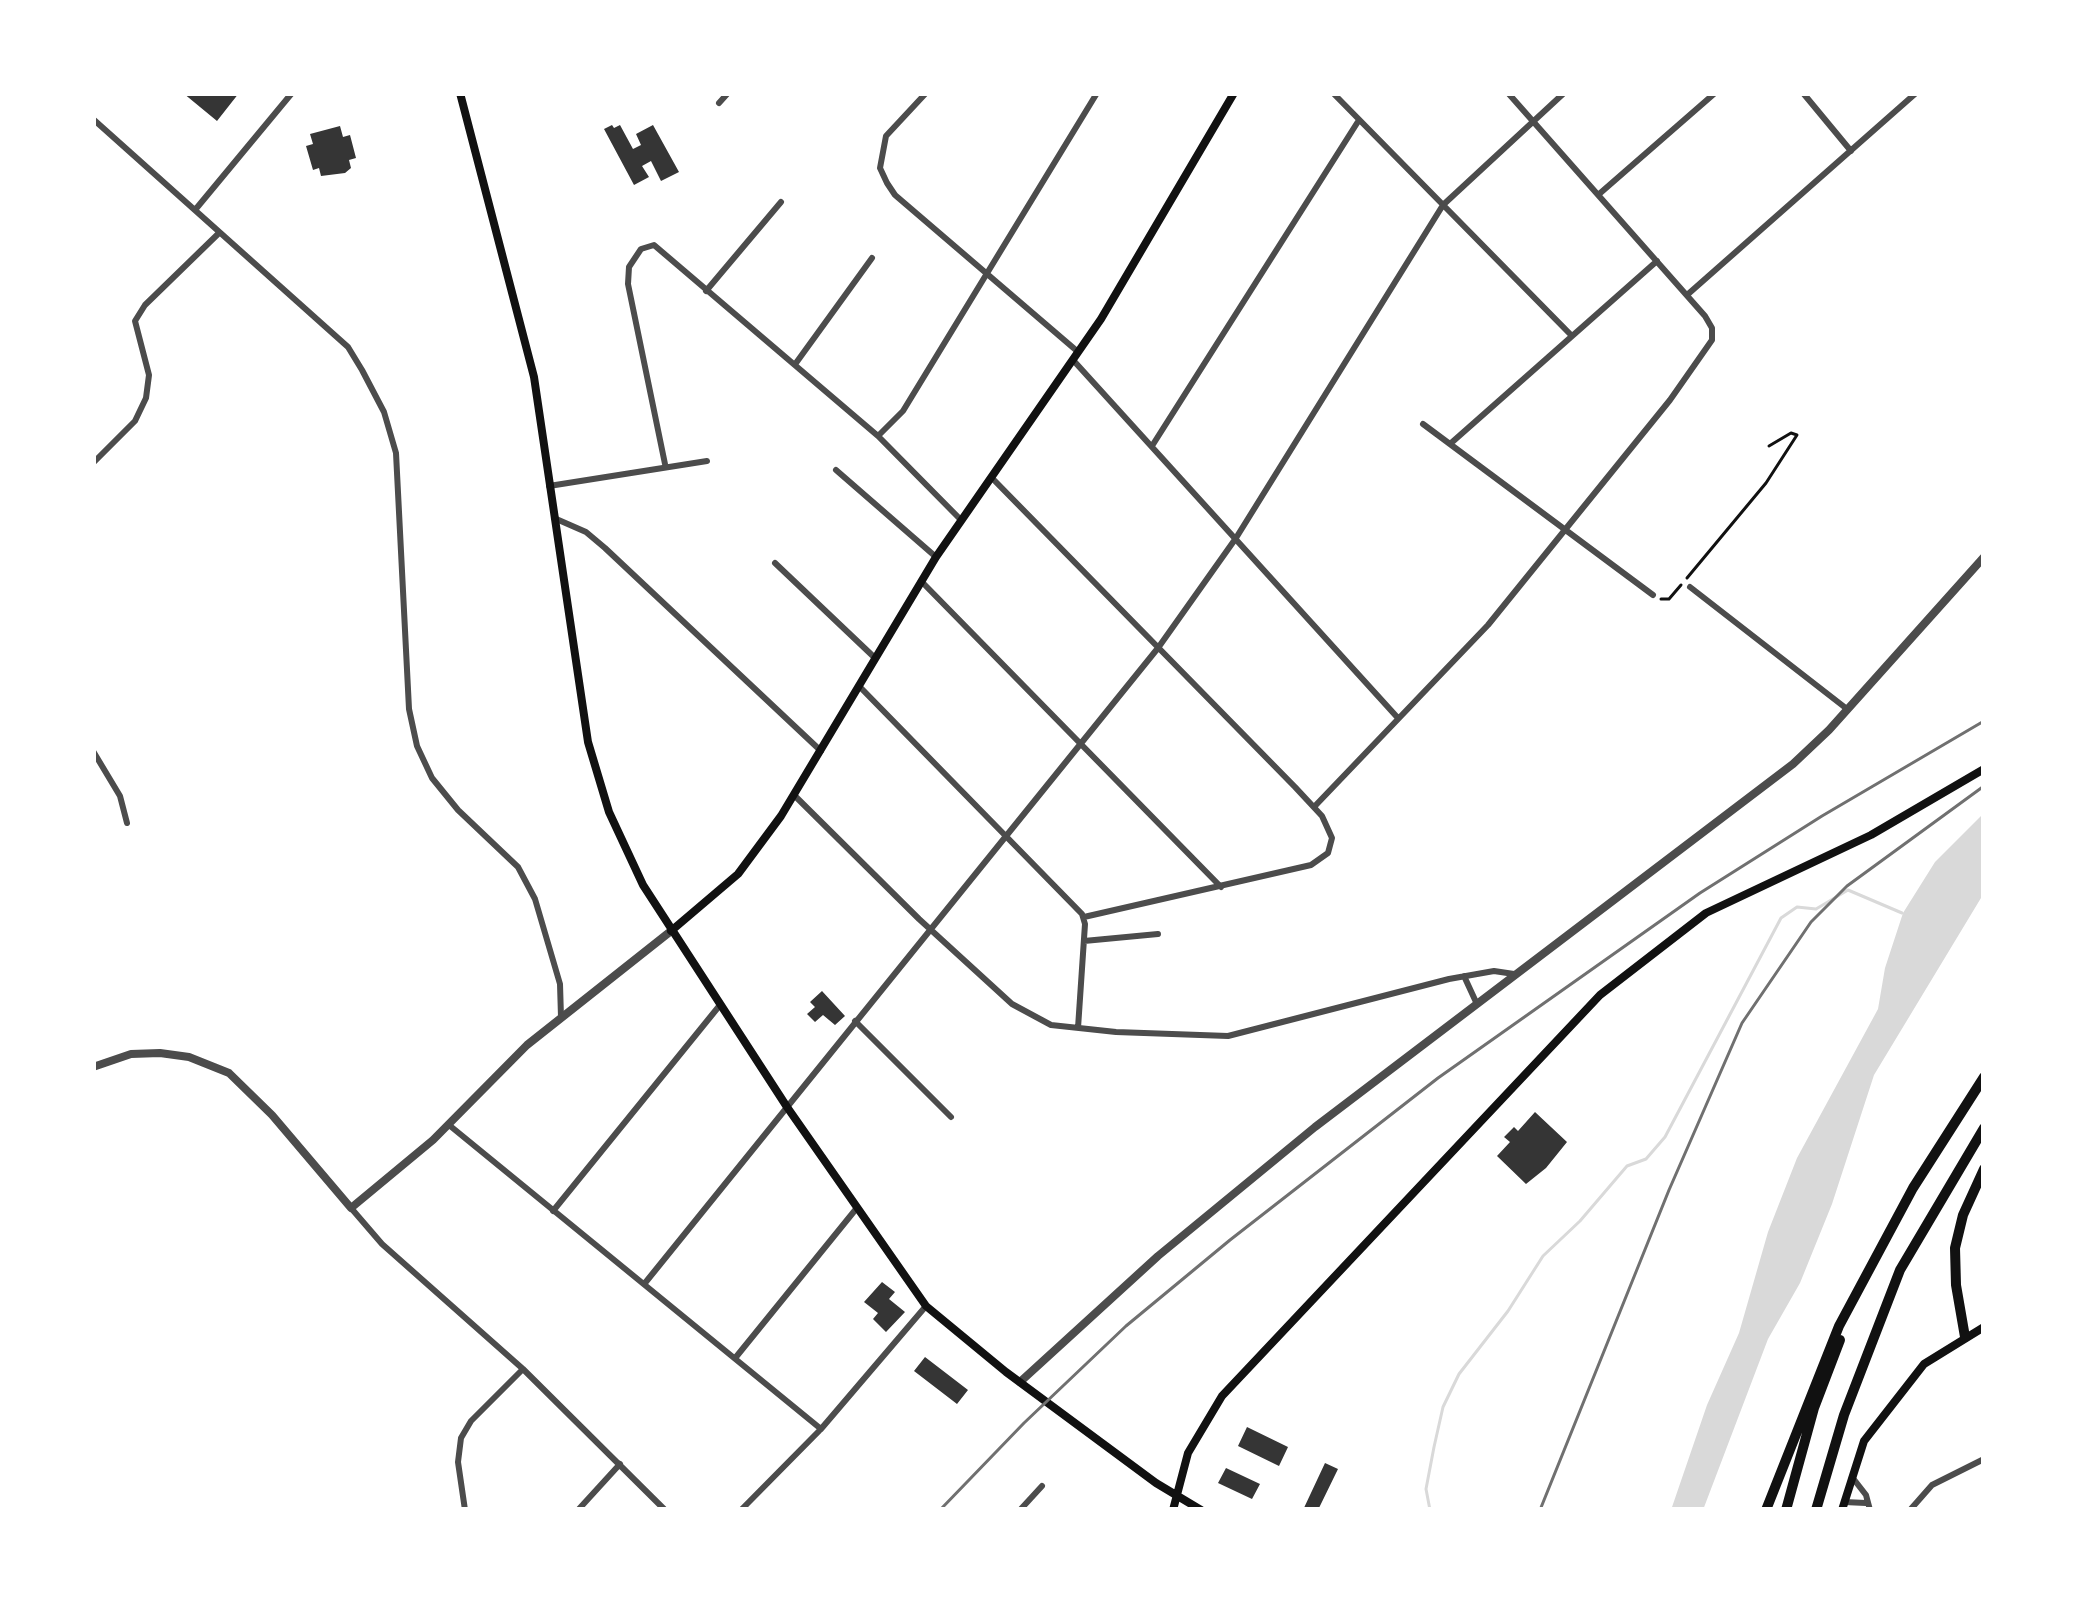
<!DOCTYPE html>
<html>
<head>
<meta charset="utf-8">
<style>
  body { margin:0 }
  #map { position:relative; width:2077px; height:1603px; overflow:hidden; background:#fff; font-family:Lora,serif }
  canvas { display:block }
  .frame { position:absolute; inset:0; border:96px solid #fff; pointer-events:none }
</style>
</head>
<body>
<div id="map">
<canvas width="2077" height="1603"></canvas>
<div class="frame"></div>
</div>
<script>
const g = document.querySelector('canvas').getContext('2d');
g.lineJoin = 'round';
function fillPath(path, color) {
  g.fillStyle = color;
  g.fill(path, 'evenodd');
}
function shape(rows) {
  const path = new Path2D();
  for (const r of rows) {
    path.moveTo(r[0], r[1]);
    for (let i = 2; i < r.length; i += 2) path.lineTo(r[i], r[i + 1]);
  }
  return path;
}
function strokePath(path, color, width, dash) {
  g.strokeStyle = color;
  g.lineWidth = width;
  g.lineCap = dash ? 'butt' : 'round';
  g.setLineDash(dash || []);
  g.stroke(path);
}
fillPath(shape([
  [1984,813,1984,893,1874,1075,1832,1204,1800,1283,1768,1339,1703,1510,1671,1510,1707,1405,1739,1333,1768,1232,1797,1158,1878,1009,1885,968,1903,913,1935,862]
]), '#d9d9d9');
strokePath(shape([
  [1430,1510,1426,1489,1434,1447,1443,1407,1459,1374,1508,1311,1543,1256,1580,1221,1627,1166,1646,1159,1665,1137,1781,918,1797,907,1816,909,1848,890,1902,913]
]), '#d9d9d9', 3);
fillPath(shape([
  [183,93,239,93,217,121],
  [612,125,614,128,620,125,633,149,641,145,636,134,653,125,679,172,661,181,651,161,642,166,649,177,634,185,604,129],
  [340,126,343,137,350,135,356,158,349,160,351,168,345,173,321,176,319,168,313,170,306,146,313,144,310,134],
  [822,991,845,1016,835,1025,823,1015,815,1022,807,1014,815,1007,810,1002],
  [1535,1112,1567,1142,1546,1168,1526,1184,1497,1156,1510,1142,1504,1137,1514,1127,1518,1131],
  [882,1282,895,1292,889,1299,905,1312,886,1332,873,1319,878,1313,864,1302],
  [925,1357,968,1390,957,1404,914,1371],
  [1247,1427,1288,1447,1279,1466,1238,1446],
  [1325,1463,1338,1469,1318,1510,1303,1510],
  [1226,1468,1260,1484,1252,1499,1218,1483]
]), '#353535');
strokePath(shape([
  [1687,578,1766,483,1797,435,1791,433,1769,446],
  [1661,599,1669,599,1681,585]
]), '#111', 3);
strokePath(shape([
  [926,93,886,136,880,168,887,183,895,195,1077,351],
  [1333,93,1572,336],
  [1803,93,1851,151],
  [719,103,728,93],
  [93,119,348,347,362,370,384,412,396,453,409,709,417,746,432,778,458,810,518,867,535,899,560,984,561,1017],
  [1598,195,1715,93],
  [195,210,292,93],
  [706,291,781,202],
  [1687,295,1916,93],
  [1073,360,1397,717],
  [796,363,872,258],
  [1423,424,1653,595],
  [878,436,903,411,1097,93],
  [1450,444,1657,261],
  [1152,446,1359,120],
  [93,463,135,421,146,398,149,375,135,321,145,305,218,234],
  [665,464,628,284,629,267,641,249,654,245,878,436,961,520],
  [836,470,936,557],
  [991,477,1295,787,1322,816,1332,838,1328,853,1311,865,1084,917],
  [549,486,707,461],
  [554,518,586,532,605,548,821,751],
  [775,563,875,658],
  [921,581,1221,887],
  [1690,587,1847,709],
  [859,686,1082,914,1085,924,1078,1028],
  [93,751,120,796,127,823],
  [794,795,919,919,1012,1004,1051,1025,1116,1032,1228,1036,1449,979,1494,971,1514,974],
  [1314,807,1488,625,1670,400,1712,340,1712,328,1705,316,1508,93],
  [1084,941,1158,934],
  [1464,976,1476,1002],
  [855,1021,951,1117],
  [449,1125,821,1429],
  [351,1208,382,1244,523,1369,665,1510],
  [553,1211,720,1005],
  [645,1283,1158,648,1236,538,1443,205,1564,93],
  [736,1357,856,1209],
  [1852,1477,1866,1495,1870,1510],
  [1844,1502,1866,1503],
  [465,1510,458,1462,461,1438,471,1421,522,1370],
  [578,1510,620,1464],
  [741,1510,821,1429,926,1306],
  [1020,1510,1042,1486],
  [1910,1510,1932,1485,1984,1459]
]), '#4c4c4c', 6);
strokePath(shape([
  [93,1067,131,1054,160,1053,189,1057,229,1073,272,1115,351,1208,433,1140,527,1045,671,931],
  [1020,1382,1158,1256,1315,1127,1793,764,1829,730,1984,557]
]), '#4c4c4c', 8);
strokePath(shape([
  [460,93,534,377,588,742,609,812,643,885,787,1107,926,1306,1006,1372,1156,1483,1201,1510],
  [671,931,738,874,781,816,936,557,1101,319,1234,93],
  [1173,1510,1188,1453,1222,1396,1600,995,1706,913,1871,835,1984,769],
  [1842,1510,1864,1441,1924,1364,1984,1327]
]), '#111', 8);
strokePath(shape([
  [1965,1337,1956,1285,1955,1248,1963,1215,1984,1169],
  [1766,1510,1839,1326,1913,1188,1984,1077],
  [1786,1510,1814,1408,1840,1340],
  [1816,1510,1844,1415,1900,1270,1984,1128]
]), '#111', 10);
strokePath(shape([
  [940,1510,1024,1423,1126,1326,1230,1240,1438,1078,1700,893,1822,816,1984,721],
  [1540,1510,1669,1190,1742,1023,1811,922,1847,886,1984,786]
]), '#707070', 3);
</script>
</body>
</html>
